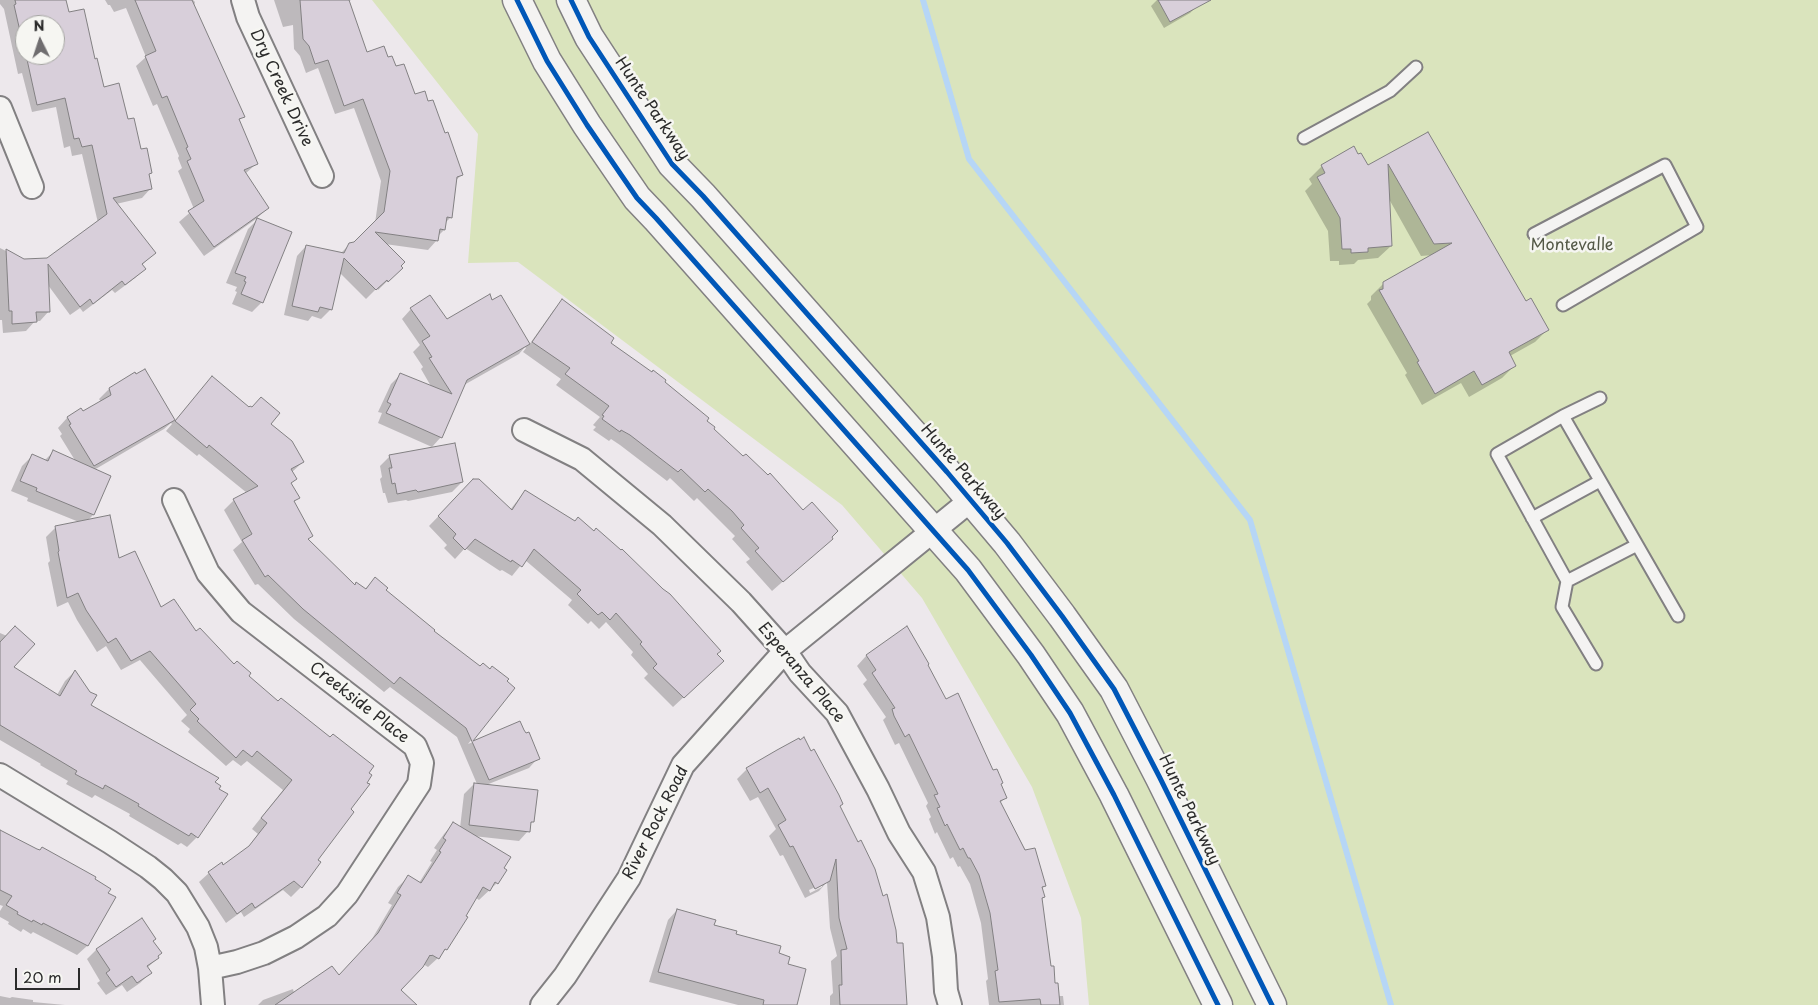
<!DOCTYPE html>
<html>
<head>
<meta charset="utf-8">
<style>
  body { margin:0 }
  #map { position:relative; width:1818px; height:1005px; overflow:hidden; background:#ede8ec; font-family:"Playpen Sans",sans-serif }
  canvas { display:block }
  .north { position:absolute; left:15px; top:15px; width:50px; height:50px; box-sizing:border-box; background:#f6f6f2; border:1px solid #a5a5a2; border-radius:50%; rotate:356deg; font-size:14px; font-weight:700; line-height:20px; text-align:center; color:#2b2b2b }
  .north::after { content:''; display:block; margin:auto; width:18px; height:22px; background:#6f6d6f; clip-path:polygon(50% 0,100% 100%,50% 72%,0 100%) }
  .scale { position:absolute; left:15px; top:968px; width:65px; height:22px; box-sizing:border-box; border:2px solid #2b2b2b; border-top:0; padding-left:6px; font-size:15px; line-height:18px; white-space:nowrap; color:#2b2b2b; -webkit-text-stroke:4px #f6f6f2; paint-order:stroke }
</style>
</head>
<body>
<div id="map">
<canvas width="1818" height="1005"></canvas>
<div class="north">N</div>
<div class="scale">20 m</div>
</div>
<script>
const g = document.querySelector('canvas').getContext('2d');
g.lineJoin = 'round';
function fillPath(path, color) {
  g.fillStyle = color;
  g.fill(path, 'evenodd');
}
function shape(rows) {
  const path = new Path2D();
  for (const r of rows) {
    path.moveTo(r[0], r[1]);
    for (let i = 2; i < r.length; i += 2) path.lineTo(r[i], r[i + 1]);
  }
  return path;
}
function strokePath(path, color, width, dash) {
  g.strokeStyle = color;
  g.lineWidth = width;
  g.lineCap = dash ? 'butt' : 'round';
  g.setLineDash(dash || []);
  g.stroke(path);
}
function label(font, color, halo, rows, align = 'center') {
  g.font = font + ' "Playpen Sans",sans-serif';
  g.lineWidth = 5;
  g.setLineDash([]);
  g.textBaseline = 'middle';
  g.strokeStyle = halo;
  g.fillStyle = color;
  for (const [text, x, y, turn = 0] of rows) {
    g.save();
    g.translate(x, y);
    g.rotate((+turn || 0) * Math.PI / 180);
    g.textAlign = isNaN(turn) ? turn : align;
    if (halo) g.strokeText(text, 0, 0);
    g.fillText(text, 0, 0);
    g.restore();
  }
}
fillPath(shape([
  [372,0,1818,0,1818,1005,1089,1005,1081,918,1032,787,922,598,842,505,518,262,468,263,478,134]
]), '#dae4bd');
fillPath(shape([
  [0,0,65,0,68,13,94,60,103,89,127,121,151,172,148,175,151,188,142,198,116,204,154,253,142,265,145,268,135,278,115,293,112,290,83,312,80,308,70,315,48,285,49,311,40,321,35,321,26,331,3,333,2,320,0,320,0,248,24,260,48,260,98,223,82,154,72,156,70,146,64,148,56,107,32,112,22,73,18,74,4,9,0,4],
  [25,25,55,25,55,55,25,55],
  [105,0,193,0,195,2,194,6,243,117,238,121,256,164,245,174,268,208,256,219,291,233,262,302,252,312,232,304,237,292,235,291,237,287,226,283,248,229,257,220,256,219,204,256,179,222,194,209,178,171,182,168,178,158,179,156,157,104,153,106,136,66,146,57,126,8,114,12,110,5,108,5],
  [274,0,351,0,348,2,366,53,387,59,395,68,462,175,456,180,451,217,445,223,444,230,438,236,437,240,428,250,385,244,401,268,378,290,377,288,366,299,339,272,331,309,321,319,312,316,308,321,284,315,297,256,306,246,340,254,350,244,354,243,375,223,381,181,354,108,335,114,318,68,306,73,300,56,294,49,293,25,283,27],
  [1157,0,1193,0,1196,7,1190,13,1164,28,1151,6],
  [1427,134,1525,303,1548,329,1535,342,1510,356,1515,365,1502,378,1469,397,1461,383,1422,405,1405,375,1407,373,1367,304,1371,300,1371,296,1384,283,1433,255,1421,256,1389,199,1391,246,1378,258,1358,260,1354,264,1339,265,1339,261,1330,261,1328,231,1305,191,1312,184,1309,179,1322,166,1353,148,1368,167],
  [501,296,529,345,553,311,562,301,609,343,663,382,705,421,821,548,772,591,746,562,750,559,732,539,735,536,697,498,694,501,670,478,667,481,620,445,611,439,609,441,593,430,596,427,593,425,600,417,556,385,561,379,523,352,526,348,525,347,519,354,464,385,441,437,432,447,378,423,382,413,378,412,391,384,400,375,432,388,421,369,423,367,413,352,420,345,402,319,411,309,446,320],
  [144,371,175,421,203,388,270,424,303,462,292,472,296,479,290,484,298,498,293,503,312,536,307,540,354,586,365,589,375,579,385,590,433,631,480,667,505,682,514,688,468,744,519,723,538,758,529,768,486,785,533,821,529,825,528,831,519,841,473,836,502,868,497,883,479,900,475,897,446,949,438,958,428,967,423,964,399,990,401,1005,360,1005,369,944,392,905,388,903,398,887,408,877,419,883,432,862,430,861,437,850,434,848,444,834,453,824,460,828,464,794,474,784,477,784,457,737,390,687,384,692,294,619,258,584,255,585,233,550,242,542,224,510,234,500,247,493,199,454,197,456,166,431,172,424,171,423,164,429,94,470,93,515,87,521,118,560,161,609,196,633,247,676,349,809,316,860,301,887,291,897,283,890,244,917,241,912,226,923,199,882,209,873,223,866,245,851,258,834,252,829,283,790,247,761,241,766,233,760,226,766,188,732,190,729,181,721,187,715,140,660,121,670,106,646,97,652,77,620,68,602,57,607,48,563,50,561,46,537,56,527,79,522,27,501,28,498,11,491,22,466,32,456,44,461,53,452,76,462,60,436,62,434,58,428,67,418,83,413,101,402,99,399,109,389],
  [390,456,462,482,452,492,408,501,406,500,388,503,385,493,383,493,380,479,382,477,380,466],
  [463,491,510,510,525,491,716,655,712,671,673,707,644,678,648,674,631,655,633,652,606,622,599,629,591,621,588,624,568,605,572,600,525,560,512,576,502,570,500,571,465,548,455,559,444,548,447,545,429,526],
  [907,628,946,700,999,785,1005,798,1000,803,1045,886,1041,889,1044,897,1041,900,1050,967,1058,996,1063,996,1064,1005,989,1005,986,981,988,979,981,923,970,884,960,866,958,867,953,857,950,859,937,832,935,834,929,819,931,817,926,806,928,803,899,743,895,745,883,720,886,717,863,684,867,680,857,666,866,656],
  [0,633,7,636,12,667,57,695,65,681,74,672,89,706,214,782,197,837,187,847,181,843,178,845,129,816,130,814,95,795,92,798,66,784,68,781,40,765,41,764,0,740],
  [747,769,839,806,906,1005,830,1005,830,996,833,993,831,961,837,956,830,928,827,882,819,891,805,898,783,855,780,856,769,836,776,829,758,797,750,801,737,779],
  [822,884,822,887,810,893,809,890],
  [0,830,37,850,114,898,87,946,77,955,33,932,31,934,23,929,21,932,8,924,9,922,0,917,0,911,3,906,0,905],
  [677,910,778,954,794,1005,738,1005,649,982,668,920],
  [152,941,158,958,147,968,150,973,140,983,127,992,122,985,106,995,97,983,100,981,87,959,96,950],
  [293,989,294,993,343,1005,258,1005,263,1000],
  [0,996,10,998,12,997,33,1000,33,1002,65,1005,0,1005]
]), '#0003');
strokePath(shape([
  [923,0,969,159,1250,520,1391,1005]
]), '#b6d6f6', 6);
const building = shape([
  [15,0,66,0,69,12,84,9,95,59,97,58,104,87,119,83,128,119,134,118,141,149,147,148,152,173,149,174,152,189,113,198,156,253,142,264,146,269,125,285,122,281,93,304,90,299,80,307,48,264,50,312,36,312,37,322,12,324,12,311,9,311,6,249,24,259,47,258,107,214,92,145,82,147,79,138,74,139,65,98,37,105,26,55,55,55,55,25,25,25,25,53,14,5,16,4,15,0],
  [135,0,192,0,245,117,239,119,258,164,244,170,269,208,214,247,188,211,204,201,187,161,191,159,186,148,188,147,167,96,162,98,145,56,156,51,135,0],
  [300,0,349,0,367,52,384,46,388,57,392,56,396,66,404,64,415,94,425,91,428,101,433,100,445,133,448,132,463,175,457,177,452,218,447,217,445,230,440,229,438,241,375,232,405,262,401,266,403,268,388,282,387,280,376,290,344,258,332,310,320,307,318,312,292,306,306,245,344,253,349,243,354,242,384,212,390,171,363,99,344,106,328,60,315,64,309,46,303,39,300,0],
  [1158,0,1211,0,1170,22,1158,0],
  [1428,132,1526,301,1531,298,1549,330,1509,352,1516,366,1482,385,1474,371,1435,394,1417,362,1419,361,1379,290,1383,289,1383,282,1452,243,1434,244,1388,164,1392,246,1368,248,1368,252,1351,253,1351,249,1342,249,1340,218,1317,177,1325,173,1321,165,1354,146,1358,154,1361,153,1368,165,1428,132],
  [257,218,292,232,263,303,241,294,246,282,244,281,246,277,235,273,257,218],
  [490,294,492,300,501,295,530,344,467,380,442,438,386,413,391,404,387,402,400,373,452,394,429,358,432,357,422,341,430,336,410,308,430,295,447,319,490,294],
  [562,299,614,338,611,343,652,372,653,370,666,380,665,382,709,418,707,421,715,427,714,429,743,456,746,454,768,475,770,473,803,510,812,502,838,531,832,537,833,539,783,582,755,551,759,548,741,528,744,525,732,511,708,489,705,492,681,469,678,472,630,435,621,430,620,432,602,419,604,416,602,415,609,406,565,374,570,368,532,342,562,299],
  [145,369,175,420,94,466,69,425,71,424,67,417,81,408,83,411,111,395,109,388,135,372,136,374,145,369],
  [212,376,249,407,250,406,252,407,261,397,280,413,271,424,292,441,304,462,291,469,297,479,291,483,300,498,294,501,313,536,308,539,355,585,356,582,366,589,375,577,388,588,386,590,435,630,434,631,480,666,483,663,490,669,492,666,509,679,507,681,515,688,473,741,520,721,524,730,526,733,529,732,540,759,489,780,466,728,400,677,394,684,303,609,268,575,265,577,242,540,252,534,233,499,258,486,209,445,207,448,175,421,212,376],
  [455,443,463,482,418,492,416,490,397,494,395,483,392,484,389,468,392,468,389,455,455,443],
  [53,450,111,476,94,515,36,491,37,488,20,481,32,454,48,461,53,450],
  [473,479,479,479,512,510,525,490,575,521,578,517,594,531,596,528,621,550,622,549,663,589,670,594,721,651,717,654,724,661,684,698,653,668,657,664,640,644,642,642,616,613,610,620,602,612,598,615,577,594,581,590,534,549,522,567,512,560,511,562,475,539,465,550,453,538,456,534,438,516,473,479],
  [110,515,119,558,135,551,161,607,174,599,196,631,200,628,234,664,237,661,251,673,249,676,278,701,281,698,330,737,333,734,374,766,369,773,372,775,367,783,370,784,351,809,354,812,318,860,321,862,302,888,294,881,255,908,252,903,237,914,208,872,222,862,223,865,249,846,267,823,261,818,292,780,257,751,252,757,243,750,236,758,197,721,199,719,190,710,196,704,150,651,131,661,116,638,108,643,86,610,78,593,67,598,58,552,59,551,55,526,110,515],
  [15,626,35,644,14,667,60,696,75,670,90,692,97,695,91,705,219,778,215,782,221,786,219,789,228,794,198,838,191,833,189,836,138,806,139,804,105,785,103,789,75,774,77,771,0,725,0,642,15,626],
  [907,626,929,664,928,665,946,699,958,693,993,770,997,769,1003,783,1001,784,1007,798,1000,801,1025,850,1035,848,1046,886,1042,887,1045,897,1042,898,1051,966,1054,966,1055,983,1058,983,1060,1005,1041,1005,1040,999,999,1002,995,971,998,970,990,913,979,875,970,858,968,858,963,848,960,850,947,824,945,826,937,808,940,807,934,795,938,794,909,734,905,737,894,716,892,709,895,708,872,673,876,670,866,655,907,626],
  [804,737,811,751,814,749,839,795,843,804,840,806,858,842,861,840,875,869,883,896,887,894,896,930,897,943,903,943,907,1005,840,1005,839,985,842,985,841,950,847,949,839,918,836,859,830,881,815,889,793,846,790,847,778,825,786,820,768,788,760,793,746,768,777,750,799,738,800,740,804,737],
  [474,783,538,790,534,822,531,822,530,832,469,825,474,783],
  [453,822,511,857,504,868,507,870,498,884,495,882,490,891,483,887,466,916,468,917,447,950,445,949,439,959,432,955,431,956,430,955,423,967,401,990,417,1005,275,1005,332,966,339,975,378,933,401,895,397,893,408,875,421,883,441,852,439,851,446,840,443,838,453,822],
  [0,830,37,849,40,850,42,847,96,877,95,879,111,889,108,893,116,897,88,946,43,923,42,925,33,920,32,922,17,914,18,912,6,905,12,896,0,890,0,830],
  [677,909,716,920,714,925,737,931,736,934,781,946,779,953,790,957,788,964,806,969,797,1005,763,1005,764,1000,658,972,677,909],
  [142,918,156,939,153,941,162,953,158,956,159,958,147,966,152,973,137,983,132,976,116,987,106,973,110,970,96,949,142,918]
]);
fillPath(building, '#d8cfda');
strokePath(building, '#828082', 1);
const lane = shape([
  [1304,138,1390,91,1416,67],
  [1534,234,1665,165,1697,227,1563,305],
  [1563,416,1600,398],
  [1532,518,1600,481],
  [1567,581,1637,545],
  [1596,664,1562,607,1567,581,1497,454,1563,416,1678,616]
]);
const street = shape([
  [243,0,248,17,322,176],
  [0,108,32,187],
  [524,430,582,459,662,525,741,602,785,651,800,673,837,713,878,789,899,833,924,872,938,917,944,956,946,991,950,1005],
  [174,500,208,573,241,612,415,746,422,763,419,784,347,894,327,916,296,937,264,953,237,962,210,968],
  [0,775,110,842,148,867,163,879,177,893,198,927,206,947,210,968,213,1005],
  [542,1005,565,976,629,878,683,765,785,651,971,500]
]);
const secondary = shape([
  [517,0,547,61,587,125,637,198,656,218,968,570,1031,655,1070,713,1114,795,1218,1005],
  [571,0,589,37,672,164,703,196,947,472,1007,543,1062,616,1114,689,1160,778,1272,1005]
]);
strokePath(lane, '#828082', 15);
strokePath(street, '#828082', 26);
strokePath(secondary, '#828082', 31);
strokePath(lane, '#f4f3f2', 11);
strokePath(street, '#f4f3f2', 22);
strokePath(secondary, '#f4f3f2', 28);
strokePath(shape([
  [517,0,547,61,587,125,637,198,656,218,968,570,1031,655,1070,713,1114,795,1218,1005],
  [571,0,589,37,672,164,703,196,947,472,1007,543,1062,616,1114,689,1160,778,1272,1005]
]), '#0057b8', 5);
label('16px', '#2b2b2b', '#f6f6f2', [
  ["Dry Creek Drive",281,88,65],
  ["Hunte Parkway",652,109,56],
  ["Hunte Parkway",963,472,49],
  ["Esperanza Place",801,673,50],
  ["Creekside Place",359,703,38],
  ["Hunte Parkway",1189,810,64],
  ["River Rock Road",656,823,-63]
]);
label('16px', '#535846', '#f6f6f2', [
  ["Montevalle",1572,246]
]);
</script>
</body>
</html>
